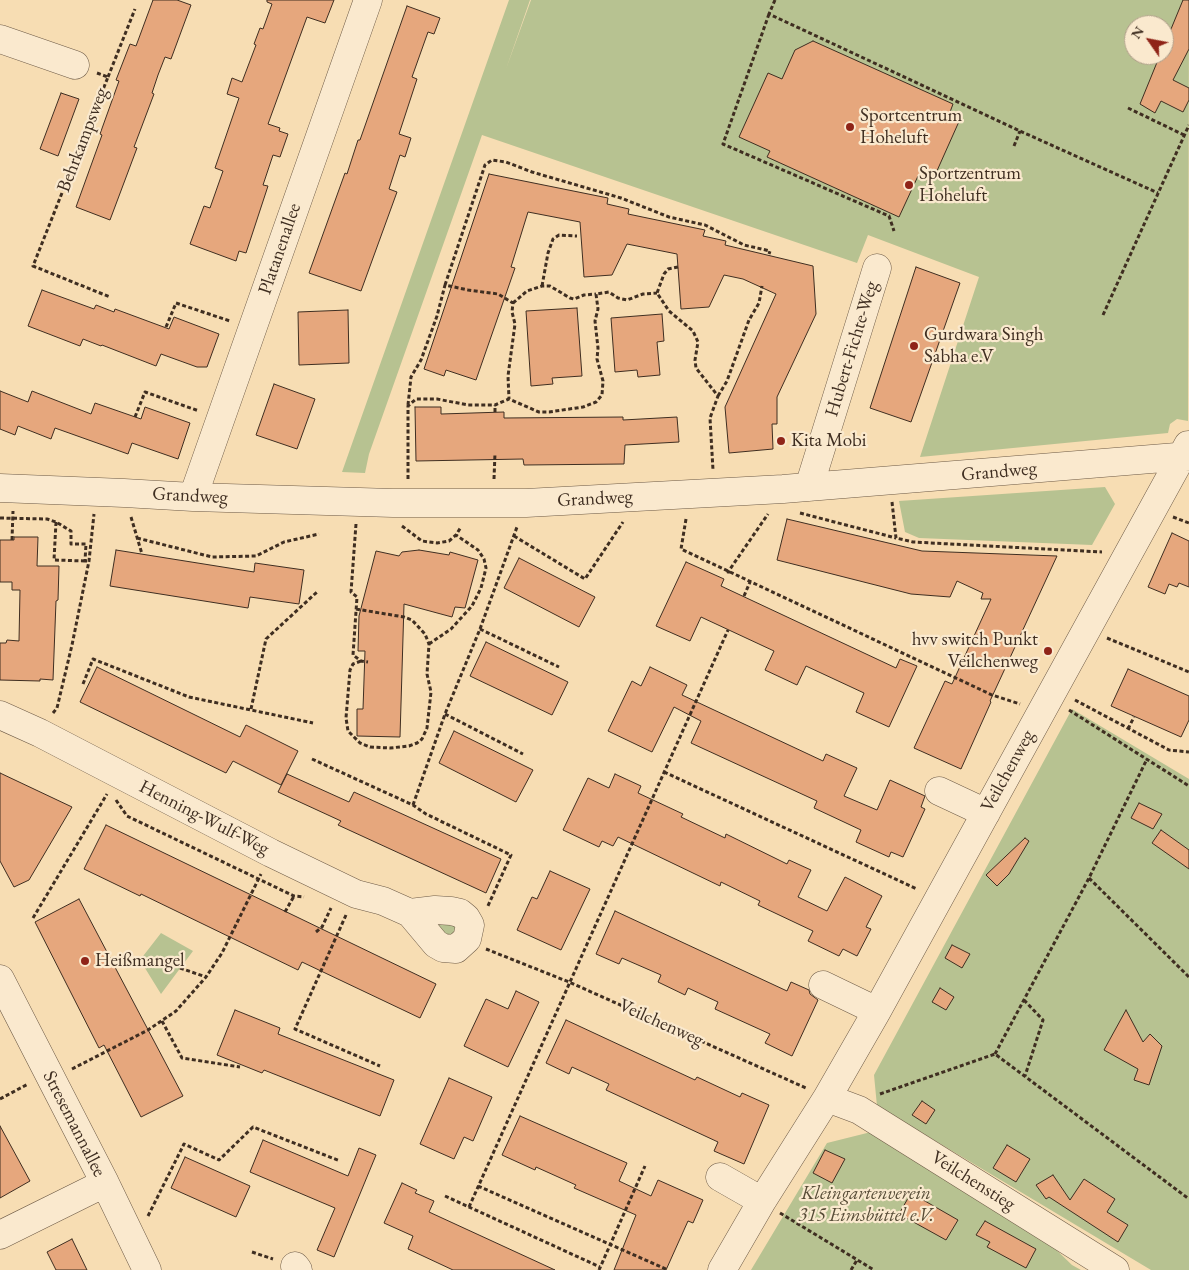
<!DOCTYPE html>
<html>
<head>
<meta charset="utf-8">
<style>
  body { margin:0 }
  #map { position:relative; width:1189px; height:1270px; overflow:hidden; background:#f7ddb3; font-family:"EB Garamond",serif }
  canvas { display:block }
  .north { position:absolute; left:1124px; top:15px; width:50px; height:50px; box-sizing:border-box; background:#fae9ce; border:1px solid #af9e89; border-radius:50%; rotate:303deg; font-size:14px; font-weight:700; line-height:20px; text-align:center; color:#3f2e21 }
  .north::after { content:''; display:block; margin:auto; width:18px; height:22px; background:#8f2418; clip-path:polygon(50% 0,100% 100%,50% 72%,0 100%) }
</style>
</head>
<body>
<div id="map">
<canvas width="1189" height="1270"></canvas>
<div class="north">N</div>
</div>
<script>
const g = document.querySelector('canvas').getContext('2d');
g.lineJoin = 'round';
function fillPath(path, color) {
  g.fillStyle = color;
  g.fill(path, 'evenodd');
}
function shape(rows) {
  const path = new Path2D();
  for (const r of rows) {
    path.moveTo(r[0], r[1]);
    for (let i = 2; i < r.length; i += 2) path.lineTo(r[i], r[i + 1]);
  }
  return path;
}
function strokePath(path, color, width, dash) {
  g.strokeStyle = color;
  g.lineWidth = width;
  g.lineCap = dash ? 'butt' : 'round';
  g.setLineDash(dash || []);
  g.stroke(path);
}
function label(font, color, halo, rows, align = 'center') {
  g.font = font + ' "EB Garamond",serif';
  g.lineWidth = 4.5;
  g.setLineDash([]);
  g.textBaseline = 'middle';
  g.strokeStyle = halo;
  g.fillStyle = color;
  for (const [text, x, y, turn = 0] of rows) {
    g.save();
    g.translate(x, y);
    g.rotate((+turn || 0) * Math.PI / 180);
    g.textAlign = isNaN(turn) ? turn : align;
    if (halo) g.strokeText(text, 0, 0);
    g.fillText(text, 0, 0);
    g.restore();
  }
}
fillPath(shape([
  [509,0,530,0,506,69,531,0,1189,0,1188,421,1177,419,1170,424,1168,433,920,457,979,277,868,235,857,263,482,135,369,454,365,473,342,472],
  [1134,25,1164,25,1164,55,1134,55],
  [1105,487,1115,504,1092,545,919,538,905,532,899,501],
  [1072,709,1189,779,1189,1270,1151,1270,877,1106,874,1075],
  [427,919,456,926,456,935,449,941],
  [161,933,193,951,161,994,140,960],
  [871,1132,1045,1239,1072,1265,1081,1270,751,1270,827,1143]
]), '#b7c291');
const building = shape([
  [153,0,177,0,191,5,171,59,165,57,158,75,152,93,154,94,134,147,137,148,110,220,76,207,102,135,100,134,119,81,116,80,130,44,136,46,153,0],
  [267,0,334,0,325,23,307,17,268,124,280,128,279,131,288,134,280,157,273,155,263,185,268,186,246,253,239,251,236,261,190,244,204,206,210,208,223,171,215,168,239,98,227,94,232,78,242,82,256,45,254,44,260,28,263,29,272,4,267,2,267,0],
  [1183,0,1189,0,1189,49,1173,80,1189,88,1189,100,1183,112,1161,101,1155,113,1140,104,1160,55,1164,55,1164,46,1183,0],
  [407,6,440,18,434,34,428,32,412,77,417,79,399,134,411,138,405,157,400,155,389,189,397,192,361,291,309,273,345,173,347,174,358,140,360,140,407,6],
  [813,41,953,104,950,112,961,117,932,182,918,176,899,217,767,157,770,151,739,137,768,73,782,79,795,50,813,41],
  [61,93,79,99,58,156,40,149,61,93],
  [489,174,608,198,607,204,629,209,628,214,705,230,703,236,726,241,725,245,813,266,816,314,777,397,777,424,772,424,773,449,729,453,725,407,776,294,743,279,724,275,709,307,681,309,677,254,627,244,612,275,584,277,580,222,528,212,511,267,515,268,476,380,446,370,444,376,424,369,489,174],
  [916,267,960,283,911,422,870,408,916,267],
  [42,290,94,309,96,305,114,312,115,309,169,329,174,317,219,334,207,367,197,367,161,354,156,366,102,345,101,346,83,339,80,346,28,326,42,290],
  [577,308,582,376,552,378,553,384,531,386,526,311,577,308],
  [348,310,349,363,299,365,298,312,348,310],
  [662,314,664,341,657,342,660,375,638,377,637,370,615,372,611,318,662,314],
  [274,384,315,399,297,449,256,435,274,384],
  [0,391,28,402,32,391,91,414,95,403,141,419,145,407,190,423,178,459,132,443,128,454,55,428,51,439,18,426,15,435,0,429,0,391],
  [415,407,441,407,441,414,504,412,504,418,623,417,623,420,677,417,679,442,625,445,624,464,524,465,523,459,416,461,415,407],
  [787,519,922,551,1057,556,990,701,991,702,961,769,914,748,945,681,952,684,991,599,981,599,983,593,957,581,950,597,911,594,777,560,787,519],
  [1172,533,1189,541,1189,587,1179,583,1177,587,1169,584,1165,594,1148,587,1172,533],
  [14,537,38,537,37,566,59,566,58,600,56,601,53,680,40,679,40,681,0,680,0,643,6,643,7,640,19,641,20,590,12,590,12,582,0,582,0,540,14,540,14,537],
  [116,550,254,572,255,563,304,570,299,604,250,597,248,608,110,586,116,550],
  [419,550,449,555,450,552,478,560,465,608,455,607,452,617,404,604,400,737,357,736,357,709,363,709,365,651,358,651,359,616,376,551,399,556,402,552,419,550],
  [519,558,595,597,579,627,504,588,519,558],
  [686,562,724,579,721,586,896,668,900,659,917,666,889,727,856,712,864,693,806,666,797,685,765,670,774,651,701,617,690,641,656,626,686,562],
  [486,642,568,682,552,715,470,676,486,642],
  [97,667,240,737,246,725,298,751,281,785,233,761,226,773,80,702,97,667],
  [650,667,687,685,682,695,823,761,826,754,857,768,844,796,877,810,890,780,925,796,921,807,925,809,903,857,891,852,889,857,856,842,861,830,814,808,817,801,691,743,701,721,674,707,652,752,608,731,632,681,641,686,650,667],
  [1128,669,1189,696,1189,720,1181,737,1111,706,1128,669],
  [454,731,533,770,516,802,439,763,454,731],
  [0,773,72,807,29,880,14,887,0,861,0,773],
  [287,774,349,802,354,792,501,859,486,893,338,825,341,821,278,792,287,774],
  [615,774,641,786,638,793,683,814,681,817,725,838,726,834,787,864,789,860,811,870,798,897,827,911,845,877,882,896,866,927,871,929,857,956,843,949,839,956,808,941,813,931,758,905,760,901,721,882,720,886,618,837,613,846,602,841,599,847,563,830,588,778,609,788,615,774],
  [1139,803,1162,814,1153,829,1131,818,1139,803],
  [106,825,436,984,420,1018,302,962,298,970,141,894,140,896,84,869,106,825],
  [1161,830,1189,850,1189,869,1152,843,1161,830],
  [1025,838,1029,841,1009,874,997,886,986,875,1025,838],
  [550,871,590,889,561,950,517,930,532,897,537,899,550,871],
  [79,899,183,1096,141,1117,104,1045,99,1048,35,922,79,899],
  [615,911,787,991,791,982,809,990,810,994,818,1000,792,1056,765,1043,770,1034,715,1009,718,1002,688,988,685,995,658,982,661,975,622,958,619,964,596,954,615,911],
  [952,945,970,954,962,968,945,958,952,945],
  [940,988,954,997,946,1010,932,1002,940,988],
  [516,991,539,1002,508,1067,464,1046,486,999,508,1009,516,991],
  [235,1010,280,1028,278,1034,394,1080,380,1116,264,1070,262,1073,217,1055,235,1010],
  [1126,1010,1143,1042,1150,1034,1162,1046,1149,1085,1134,1080,1138,1069,1104,1050,1126,1010],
  [566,1020,695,1080,697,1077,740,1097,742,1093,769,1105,744,1164,714,1151,718,1142,606,1090,609,1084,572,1067,569,1074,546,1063,566,1020],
  [449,1078,492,1097,473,1141,464,1137,454,1159,420,1144,449,1078],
  [922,1101,935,1110,926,1124,912,1115,922,1101],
  [520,1116,627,1163,619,1181,651,1196,658,1180,703,1200,693,1223,688,1221,666,1270,614,1270,636,1215,574,1188,576,1185,536,1167,535,1170,502,1155,520,1116],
  [0,1126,30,1181,0,1198,0,1126],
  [263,1140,348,1176,359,1148,376,1155,334,1257,317,1250,335,1208,250,1172,263,1140],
  [1007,1145,1030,1159,1016,1182,993,1168,1007,1145],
  [825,1150,845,1159,832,1183,813,1173,825,1150],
  [185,1157,250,1186,236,1217,171,1188,185,1157],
  [1053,1175,1070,1200,1084,1179,1115,1199,1107,1212,1128,1225,1118,1242,1049,1197,1046,1199,1036,1185,1053,1175],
  [402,1183,417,1190,415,1193,434,1201,429,1212,555,1270,453,1270,408,1249,413,1236,384,1223,402,1183],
  [911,1193,958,1220,946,1240,899,1214,911,1193],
  [985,1221,1036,1249,1026,1268,987,1247,990,1242,976,1235,985,1221],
  [72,1239,87,1270,56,1270,47,1252,72,1239]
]);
fillPath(building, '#e6a77d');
strokePath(building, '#3f2e21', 1);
const minor = shape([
  [0,39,75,65],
  [809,487,877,268],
  [0,488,124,493,193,497,393,503,526,503,783,489,1189,456],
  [193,497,368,0],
  [0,715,40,733,271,853,356,894,383,901,410,913,436,944,443,948,456,949,467,939,470,925,466,918,460,913,451,911,435,910,410,913],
  [939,791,986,813],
  [0,979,105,1183,147,1270],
  [823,985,877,1011],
  [827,1098,859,1110,1115,1270],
  [720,1177,762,1201],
  [0,1235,105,1183],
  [295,1266,298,1270],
  [722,1270,762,1201,827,1098,877,1011,1188,445]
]);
strokePath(minor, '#6d5a46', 29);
strokePath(shape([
  [775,0,769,14,1020,131,1158,193],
  [769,14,723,144,889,216,894,231],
  [97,73,108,77,33,266,110,297],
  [108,77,135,9],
  [1128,108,1184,135],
  [1014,146,1020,131],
  [678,267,668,269,664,274,657,293,669,311,693,331,698,342,695,360,696,368,718,396,710,418,713,470],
  [445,285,485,165,492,160,506,162,532,172,621,198,669,217,705,225,744,245,770,251,769,254],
  [542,286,548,253,553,239,559,235,577,236],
  [513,303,527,291,542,286,550,286,570,298,574,299,584,295,596,294],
  [1103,315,1189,125],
  [166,327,176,303,230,321],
  [718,396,727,381,749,320,759,303,762,286],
  [408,405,411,377,421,360,437,316,445,285,468,290,498,294,513,303,512,312,515,324,508,376,509,399],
  [495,412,495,405],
  [135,417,145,392,199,411],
  [408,479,408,406,416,399,437,399,468,405,495,405,509,399,539,412,549,412,583,407,596,402,602,395,603,381,597,359,598,348,595,321,598,309,596,294,609,292,618,298,627,300,643,294,657,293],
  [494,479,495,453],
  [892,502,896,538,913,542,1102,552],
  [800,513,896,538],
  [131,517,142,554],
  [1173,517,1189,523],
  [0,518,47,519,56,522,71,531,71,544,86,544,85,561,89,561],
  [686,519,681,549,992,695,1020,704],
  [56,522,54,560,85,561],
  [356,524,351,592,357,597,353,655,361,661,368,662],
  [402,526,422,541,437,543,449,541,456,535,461,527],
  [514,536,585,579,623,522],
  [137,538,212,557,256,556,284,542,319,534],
  [12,540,13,511],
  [730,572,728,572,768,514],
  [744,596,750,582,749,582],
  [356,609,404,617,412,620,425,634,429,644,427,674,431,692,427,728,422,739,417,743,409,746,390,748,370,747,360,743,348,731,346,718,350,670,353,664,361,661],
  [480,629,559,667],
  [1107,638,1189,672],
  [429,644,451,629,472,606,481,588,486,568,484,559,478,550,456,535],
  [83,684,93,659,189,697,313,723],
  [1075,700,1169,750,1189,752],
  [251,709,266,639,317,592],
  [1069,710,1189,786],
  [53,713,57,708,72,645,89,561,94,514],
  [445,714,523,754],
  [1128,729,1134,717],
  [312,759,413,805,426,814,511,855,487,908],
  [664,772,917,889],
  [116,800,127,816,294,896,304,897],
  [413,805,445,714,480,629,517,527],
  [1089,878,1189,977],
  [285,912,294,896],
  [346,915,295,1029,380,1066],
  [33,918,107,794],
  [316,932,322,927,331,908],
  [486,949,569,982,806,1088],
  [180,968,206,977],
  [1024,1000,1043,1020,1025,1076],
  [162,1021,182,1058,240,1067],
  [995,1054,1089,878,1147,759],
  [72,1069,148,1030,176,1011,206,977,222,953,261,874],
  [880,1094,995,1054,1189,1199],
  [0,1099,28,1084],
  [478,1186,668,1270],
  [445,1196,600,1267],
  [469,1207,728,630],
  [780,1213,874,1270],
  [148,1216,184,1144,219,1160,253,1127,340,1161],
  [252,1252,273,1259],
  [599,1270,645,1166],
  [851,1270,857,1260]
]), '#3f2e21', 3, [4, 2.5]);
strokePath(minor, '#fae9ce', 28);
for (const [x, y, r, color] of [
  [850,127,5,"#8f2418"],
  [909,185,5,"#8f2418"],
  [914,346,5,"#8f2418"],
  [781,441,5,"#8f2418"],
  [1048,651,5,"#8f2418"],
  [85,961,5,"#8f2418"]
]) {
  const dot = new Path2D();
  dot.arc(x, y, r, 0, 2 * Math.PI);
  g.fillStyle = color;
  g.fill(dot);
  strokePath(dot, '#fae9ce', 2);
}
label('19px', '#3f2e21', '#fae9ce', [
  ["Sportcentrum",860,116],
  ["Hoheluft",860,138],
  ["Sportzentrum",919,174],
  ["Hoheluft",919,196],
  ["Gurdwara Singh",924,335],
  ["Sabha e.V",924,357],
  ["Kita Mobi",791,441],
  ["hvv switch Punkt",1038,640,"right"],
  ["Veilchenweg",1038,662,"right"],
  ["Heißmangel",95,961]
], 'left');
label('19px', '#3f2e21', '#fae9ce', [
  ["Behrkampsweg",83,140,-69],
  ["Platanenallee",280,249,-71],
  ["Hubert-Fichte-Weg",852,349,-73],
  ["Grandweg",999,472,-5],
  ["Grandweg",190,496,3],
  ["Grandweg",595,499,-3],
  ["Veilchenweg",1008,771,-61],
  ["Henning-Wulf-Weg",204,818,27],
  ["Veilchenweg",661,1023,24],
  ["Stresemannallee",74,1124,63],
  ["Veilchenstieg",973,1181,32]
]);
label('italic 19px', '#574c37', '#fae9ce', [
  ["Kleingartenverein",866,1194],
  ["315 Eimsbüttel e.V.",866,1216]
]);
</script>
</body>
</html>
